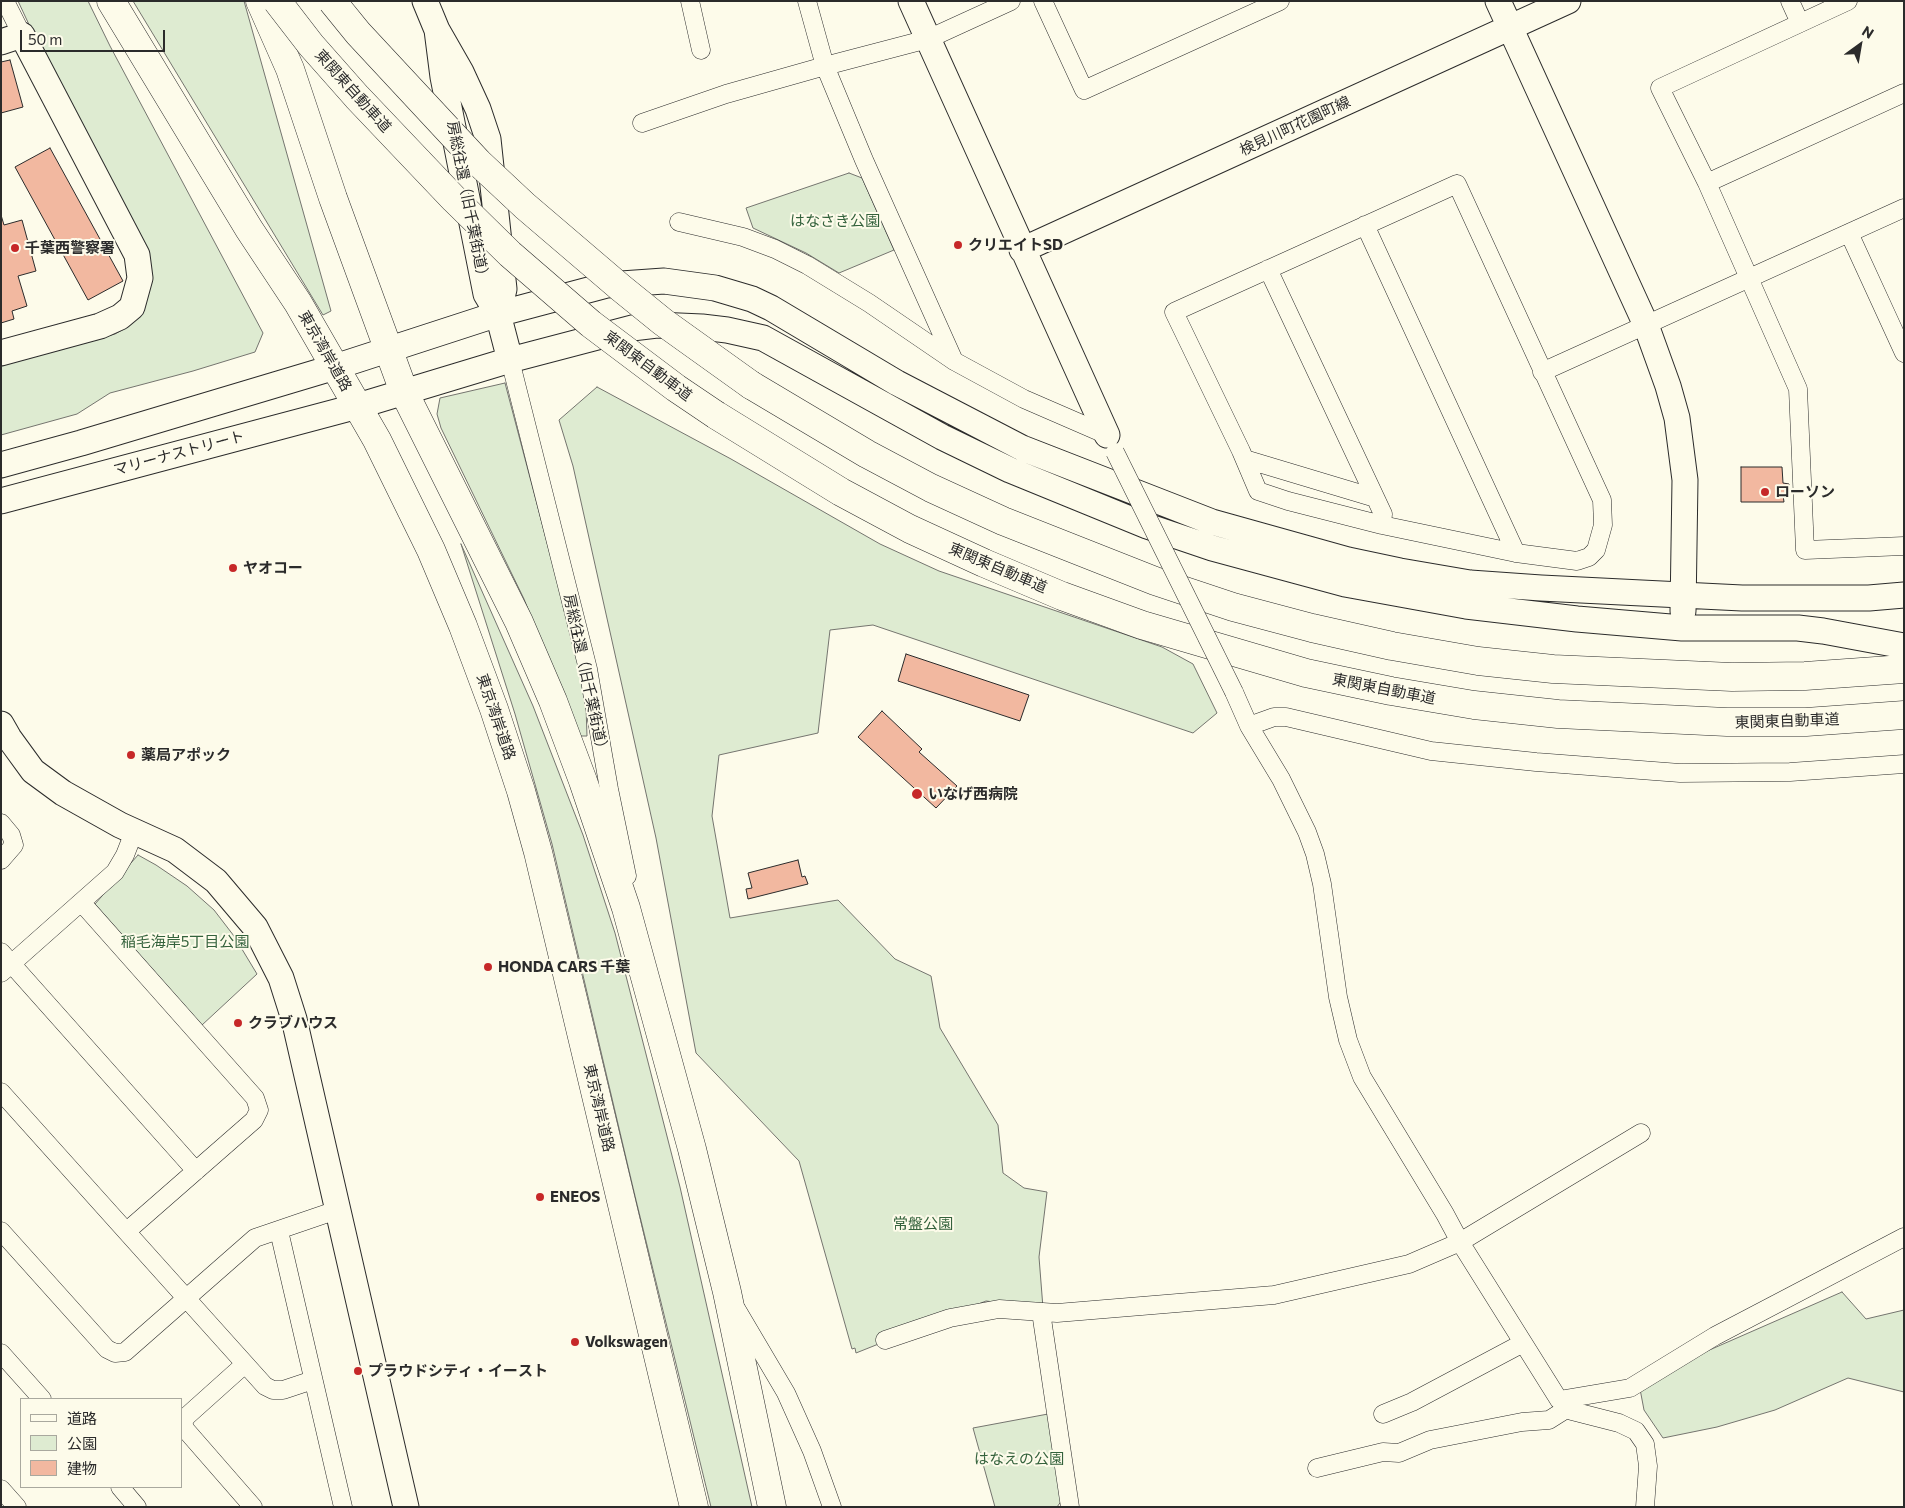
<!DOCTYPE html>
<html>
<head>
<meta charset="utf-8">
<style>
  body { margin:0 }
  #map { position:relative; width:1905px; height:1508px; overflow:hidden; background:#fdfbea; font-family:Commissioner,"Noto Sans JP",sans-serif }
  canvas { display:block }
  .frame { position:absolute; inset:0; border:2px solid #2b2b2b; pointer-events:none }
  .legend { position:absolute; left:20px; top:1398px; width:162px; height:90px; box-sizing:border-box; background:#fdfbea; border:1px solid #a9a89e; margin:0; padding:6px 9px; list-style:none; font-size:15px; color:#2b2b2b }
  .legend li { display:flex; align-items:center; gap:10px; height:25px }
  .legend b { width:25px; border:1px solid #a9a89e }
  .north { position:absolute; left:1835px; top:20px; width:50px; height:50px; -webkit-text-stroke:4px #fdfbea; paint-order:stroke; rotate:32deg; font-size:14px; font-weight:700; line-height:20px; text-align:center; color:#2b2b2b }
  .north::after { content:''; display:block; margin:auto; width:18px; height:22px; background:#2b2b2b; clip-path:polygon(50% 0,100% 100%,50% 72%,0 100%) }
  .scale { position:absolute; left:20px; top:30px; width:145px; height:22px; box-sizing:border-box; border:2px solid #2b2b2b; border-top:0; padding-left:6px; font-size:15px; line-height:18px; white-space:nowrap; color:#2b2b2b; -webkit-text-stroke:4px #fdfbea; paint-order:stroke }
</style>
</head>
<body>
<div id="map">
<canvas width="1905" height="1508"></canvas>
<div class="frame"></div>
<ul class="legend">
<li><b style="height:6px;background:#fdfbea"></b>道路</li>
<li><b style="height:14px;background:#deebd1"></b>公園</li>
<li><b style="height:14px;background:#f2b8a0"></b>建物</li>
</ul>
<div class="north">N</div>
<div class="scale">50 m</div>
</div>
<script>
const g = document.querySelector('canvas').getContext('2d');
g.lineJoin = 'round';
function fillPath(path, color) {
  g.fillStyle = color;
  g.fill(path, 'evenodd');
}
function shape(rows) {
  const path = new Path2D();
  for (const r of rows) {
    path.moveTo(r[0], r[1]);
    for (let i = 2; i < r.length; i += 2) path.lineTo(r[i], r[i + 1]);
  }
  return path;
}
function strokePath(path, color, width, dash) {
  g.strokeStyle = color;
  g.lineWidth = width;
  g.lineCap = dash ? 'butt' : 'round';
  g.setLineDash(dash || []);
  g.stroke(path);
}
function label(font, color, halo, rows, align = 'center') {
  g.font = font + ' Commissioner,"Noto Sans JP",sans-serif';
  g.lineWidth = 4;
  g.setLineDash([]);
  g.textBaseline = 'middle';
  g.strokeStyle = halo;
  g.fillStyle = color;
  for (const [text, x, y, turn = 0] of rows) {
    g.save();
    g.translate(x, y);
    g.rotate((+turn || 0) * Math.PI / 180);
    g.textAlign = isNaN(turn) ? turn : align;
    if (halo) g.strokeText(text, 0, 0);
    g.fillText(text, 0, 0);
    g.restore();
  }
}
const green = shape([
  [18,1,88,1,110,46,263,333,255,352,193,371,110,393,77,414,1,435,1,365,115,334,129,326,144,303,147,248,32,31,18,1],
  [133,1,244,1,331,311,323,315,133,1],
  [849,173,862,178,894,250,839,273,806,253,753,228,746,208,849,173],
  [505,383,577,656,586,706,587,736,579,736,524,599,441,428,437,414,440,398,505,383],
  [597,387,731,459,880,544,939,571,1162,647,1193,664,1217,713,1193,733,873,625,830,630,818,733,719,755,712,816,730,918,838,900,895,959,931,976,940,1028,998,1125,1003,1173,1024,1188,1047,1192,1039,1257,1043,1308,986,1301,856,1353,855,1348,852,1349,799,1161,696,1053,656,838,573,466,559,420,597,387],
  [461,544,533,706,583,835,615,933,680,1187,752,1507,711,1507,635,1196,552,844,515,714,461,544],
  [138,855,156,865,187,886,214,910,234,936,257,974,202,1025,95,904,138,855],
  [1842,1292,1866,1319,1904,1310,1904,1392,1848,1378,1775,1410,1717,1427,1663,1438,1644,1410,1640,1389,1698,1355,1842,1292],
  [1048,1414,1062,1500,1057,1507,995,1507,973,1428,1048,1414]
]);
fillPath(green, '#deebd1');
strokePath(green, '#74746e', 1);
const building = shape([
  [10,60,23,107,1,113,1,62,10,60],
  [50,148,123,281,88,300,15,167,50,148],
  [1,215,4,225,22,220,36,271,18,276,27,306,12,311,14,319,1,323,1,215],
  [1741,467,1782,467,1783,483,1789,484,1789,495,1783,495,1784,502,1741,502,1741,467],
  [906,654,1029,695,1020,721,898,681,906,654],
  [882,711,922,749,919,752,957,786,936,808,858,737,882,711],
  [798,860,802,877,805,876,808,884,748,899,746,889,752,888,748,873,798,860]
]);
fillPath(building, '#f2b8a0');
strokePath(building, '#2b2b2b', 1);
const street = shape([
  [5,1,22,35],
  [690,1,701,50],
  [807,1,825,66,864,160,954,361],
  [1043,1,1084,90,1280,1],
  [1790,1,1800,23],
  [1848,1,1660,88,1707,183,1798,389,1805,550,1904,546],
  [642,123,726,94,825,66,928,39,1011,1],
  [1707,183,1904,93],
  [1457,184,1602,500,1603,525,1596,550,1589,557,1577,561,1516,553,1382,525,1288,501,1258,491,1241,451,1174,312,1457,184],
  [679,222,743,237,775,249,807,265,869,303,954,361,1024,399,1107,435,1108,438],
  [1365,225,1516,553],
  [1849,233,1904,353],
  [1268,269,1383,514,1382,525],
  [510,360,588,669,609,789,627,876],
  [1542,372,1904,208],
  [1245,459,1375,498],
  [1234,692,1249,726,1281,779,1307,832,1315,854,1322,884,1338,997,1348,1040,1362,1077,1445,1214,1460,1242,1559,1400,1572,1411,1619,1423,1636,1431,1645,1444,1648,1466,1645,1507],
  [1249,726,1274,717,1286,717,1431,751,1536,762,1680,773,1790,772,1904,764],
  [1,823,11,835,14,845,1,860],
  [81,902,255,1098,259,1110,254,1120,127,1231],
  [1,952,196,1171],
  [1,973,115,872,125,855,134,832],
  [1,1092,265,1386,273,1390,283,1390,313,1380],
  [1,1231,107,1349,115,1353,125,1352,255,1238,337,1210],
  [279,1231,343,1507],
  [737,1310,786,1393,812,1451,832,1507],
  [1041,1312,1070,1507],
  [885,1340,950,1318,999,1309,1057,1313,1274,1295,1409,1264,1460,1242,1641,1133],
  [1,1353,42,1399],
  [245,1364,187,1416,183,1422,185,1429,253,1507],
  [1559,1400,1630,1388,1715,1336,1904,1237],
  [1383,1414,1412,1402,1523,1343],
  [1317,1468,1383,1452,1399,1453,1430,1440,1522,1422,1549,1420,1568,1408],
  [120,1487,137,1507],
  [1,1489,17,1507]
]);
const secondary = shape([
  [425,1,437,30,461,72,478,109,488,139,504,289,498,314],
  [911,1,1107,435],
  [1498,1,1646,325,1668,386,1677,418,1685,480,1683,611],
  [437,30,443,77,486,294,498,314,510,360],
  [1,42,22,35,137,255,140,278,132,307,120,317,100,326,1,353],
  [1022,250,1568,1],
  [1,465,81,443,335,367,498,314,607,285,664,281,715,288,752,299,771,308,897,383,1022,448,1212,522,1348,560,1400,571,1470,583,1541,588,1742,598,1869,598,1904,595],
  [1,501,358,406,510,360,632,328,657,325,702,327,727,330,763,338,942,437,1010,470,1147,526,1212,548,1345,584,1466,606,1577,619,1682,628,1798,628,1823,631,1904,646],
  [1,724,9,738,33,771,63,793,120,825,175,850,216,881,255,927,281,978,294,1019,406,1507]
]);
const highway = shape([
  [111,1,249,229,298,303,377,440,431,550,463,626,494,709,521,791,538,852,694,1507],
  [260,1,290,69,333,198,404,392,519,622,553,701,583,781,626,908,692,1149,727,1292,772,1507],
  [751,385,867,454,931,488,1003,521,1155,581,1233,607,1312,628,1392,646,1478,661,1553,669,1732,677,1805,676,1904,669],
  [716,415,841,492,910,529,984,563,1062,596,1142,625,1306,673,1391,691,1474,705,1558,714,1727,722,1806,722,1904,715]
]);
strokePath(street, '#2b2b2b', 19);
strokePath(secondary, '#2b2b2b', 27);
strokePath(highway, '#2b2b2b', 29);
strokePath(street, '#fdfbea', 18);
strokePath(secondary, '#fdfbea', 25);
strokePath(highway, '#fdfbea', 28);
const streetBridge = shape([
  [1115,452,1234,692]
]);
const highwayBridge = shape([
  [277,1,311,45,357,97,454,199,510,254,591,324,676,388,716,415],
  [332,1,358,33,478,162,525,206,621,288,663,322,751,385]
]);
strokePath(streetBridge, '#2b2b2b', 19, []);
strokePath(highwayBridge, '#2b2b2b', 29, []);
strokePath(streetBridge, '#fdfbea', 18);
strokePath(highwayBridge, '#fdfbea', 28);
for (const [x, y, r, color] of [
  [958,245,5,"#c62828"],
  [15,248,5,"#c62828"],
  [1765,492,5,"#c62828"],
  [233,568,5,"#c62828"],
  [131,755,5,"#c62828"],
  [917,794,6,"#c62828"],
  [488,967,5,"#c62828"],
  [238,1023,5,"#c62828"],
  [540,1197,5,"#c62828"],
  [575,1342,5,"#c62828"],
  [358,1371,5,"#c62828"]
]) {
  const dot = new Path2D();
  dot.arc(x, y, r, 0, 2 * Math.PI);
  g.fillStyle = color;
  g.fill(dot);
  strokePath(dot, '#fdfbea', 2);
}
label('15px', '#2b2b2b', '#fdfbea', [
  ["東関東自動車道",353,91,48],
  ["検見川町花園町線",1295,126,-25],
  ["房総往還（旧千葉街道）",468,202,79],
  ["東京湾岸道路",325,351,60],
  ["東関東自動車道",648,366,37],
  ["マリーナストリート",179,453,-15],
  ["東関東自動車道",998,568,23],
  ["房総往還（旧千葉街道）",586,675,78],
  ["東関東自動車道",1384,689,11],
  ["東京湾岸道路",496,717,71],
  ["東関東自動車道",1787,721,-2],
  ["東京湾岸道路",599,1108,77]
]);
label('15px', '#34623c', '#fdfbea', [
  ["はなさき公園",835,221],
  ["稲毛海岸5丁目公園",185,942],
  ["常盤公園",923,1224],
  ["はなえの公園",1019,1459]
]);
label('bold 15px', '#2b2b2b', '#fdfbea', [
  ["クリエイトSD",968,245],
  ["千葉西警察署",25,248],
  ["ローソン",1775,492],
  ["ヤオコー",243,568],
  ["薬局アポック",141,755],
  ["いなげ西病院",928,794],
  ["HONDA CARS 千葉",498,967],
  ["クラブハウス",248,1023],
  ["ENEOS",550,1197],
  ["Volkswagen",585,1342],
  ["プラウドシティ・イースト",368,1371]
], 'left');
</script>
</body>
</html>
